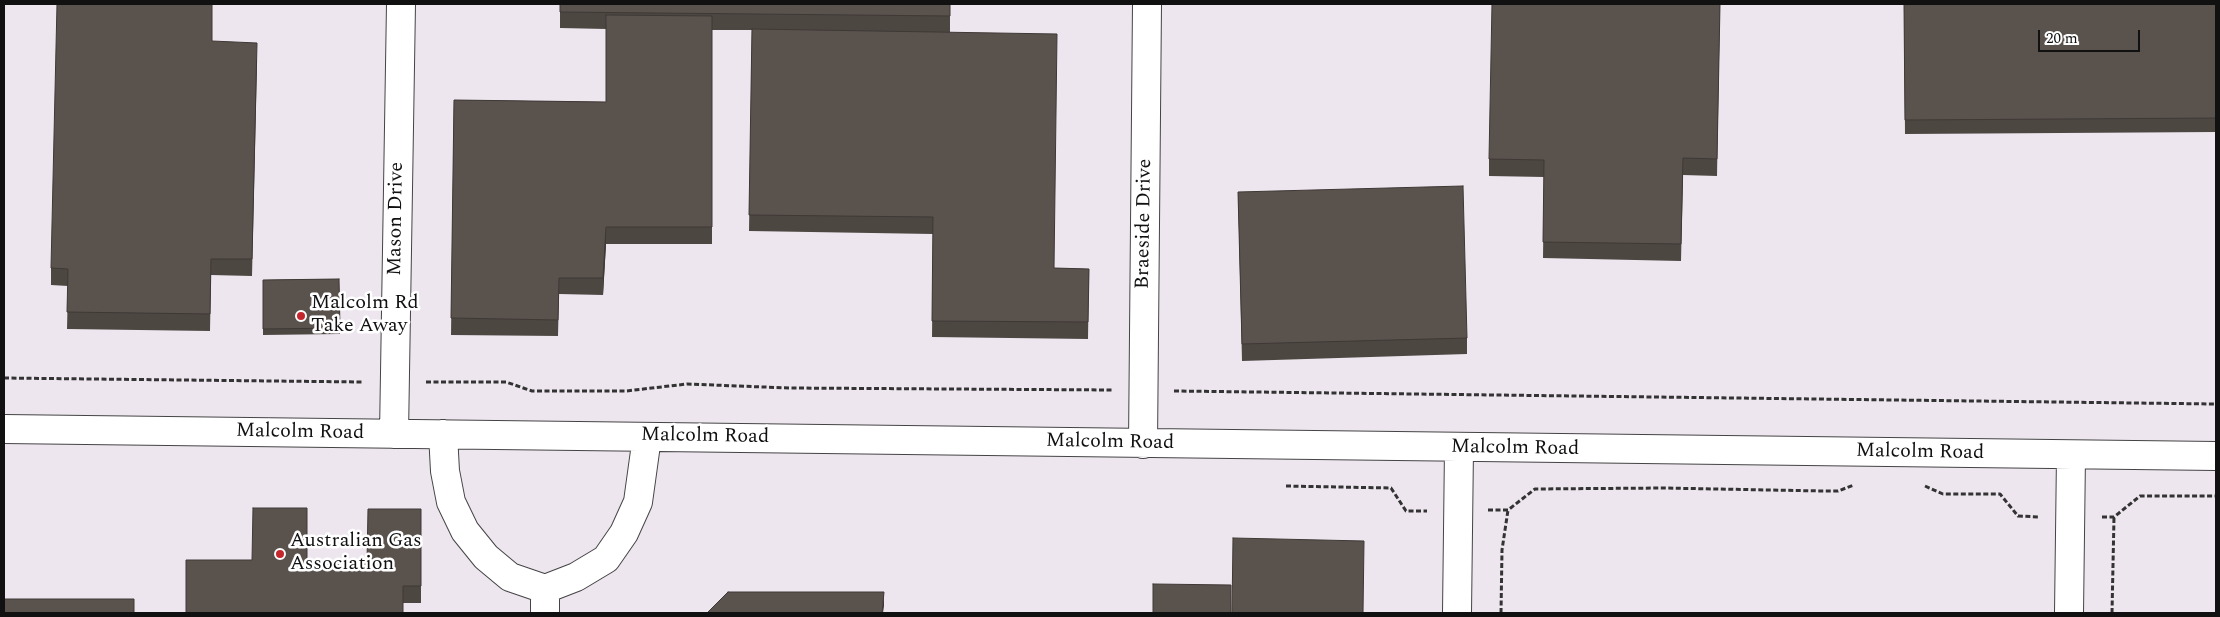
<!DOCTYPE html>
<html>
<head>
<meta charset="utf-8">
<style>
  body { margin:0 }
  #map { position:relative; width:2220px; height:617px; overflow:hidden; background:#fffdf5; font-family:Spectral,serif }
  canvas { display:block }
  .frame { position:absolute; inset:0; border:5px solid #111; pointer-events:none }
  .scale { position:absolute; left:2038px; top:30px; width:102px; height:22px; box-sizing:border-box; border:2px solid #111; border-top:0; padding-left:6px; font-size:15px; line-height:18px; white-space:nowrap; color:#111; -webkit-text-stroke:4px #fff; paint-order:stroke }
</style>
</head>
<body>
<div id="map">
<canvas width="2220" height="617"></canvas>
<div class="frame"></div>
<div class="scale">20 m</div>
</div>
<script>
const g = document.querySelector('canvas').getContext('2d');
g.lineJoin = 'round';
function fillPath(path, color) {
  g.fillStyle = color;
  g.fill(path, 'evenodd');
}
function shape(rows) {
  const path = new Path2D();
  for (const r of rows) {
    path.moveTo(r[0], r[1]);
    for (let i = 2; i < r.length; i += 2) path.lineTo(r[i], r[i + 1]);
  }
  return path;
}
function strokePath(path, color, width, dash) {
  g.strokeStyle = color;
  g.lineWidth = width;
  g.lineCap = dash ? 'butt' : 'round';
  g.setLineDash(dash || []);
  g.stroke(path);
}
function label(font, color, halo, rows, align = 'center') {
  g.font = font + ' Spectral,serif';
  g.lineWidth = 5;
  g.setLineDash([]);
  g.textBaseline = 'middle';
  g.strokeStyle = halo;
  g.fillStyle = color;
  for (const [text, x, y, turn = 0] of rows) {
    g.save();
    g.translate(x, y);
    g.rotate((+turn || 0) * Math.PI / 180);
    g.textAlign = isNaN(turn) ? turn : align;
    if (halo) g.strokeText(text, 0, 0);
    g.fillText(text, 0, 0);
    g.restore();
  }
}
fillPath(shape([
  [4,4,2216,4,2216,613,4,613]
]), '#eee6ef');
const minor = shape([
  [4,429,2216,456],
  [394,434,401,4],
  [443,434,445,471,451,502,465,531,486,557,510,577,545,589,576,577,606,559,624,533,638,502,647,437],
  [1143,444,1147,4],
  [545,613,545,589],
  [1457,613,1459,448],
  [2069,613,2071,455]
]);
strokePath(minor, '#444', 30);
strokePath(shape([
  [4,378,362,382],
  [426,382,506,382,532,391,626,391,687,384,789,388,1113,390],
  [1174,391,2216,404],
  [1286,486,1391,488,1406,511,1427,511],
  [1925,486,1943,494,2000,494,2018,516,2038,517],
  [1488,510,1508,510,1535,489,1663,488,1823,491,1838,491,1854,485],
  [2102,517,2114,517,2140,496,2216,496],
  [1501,613,1502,550,1508,510],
  [2112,613,2114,517]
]), '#333', 3, [5, 2.5]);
strokePath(minor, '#fff', 28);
fillPath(shape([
  [560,4,950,4,950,32,1054,268,1089,269,1088,339,932,337,933,234,749,231,752,30,712,30,712,244,606,244,603,295,559,294,558,336,451,335,454,100,606,102,606,29,560,28],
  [1720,4,1717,176,1683,175,1681,261,1543,258,1544,177,1489,176,1489,159],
  [1904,4,2216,4,2216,132,1905,134],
  [212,41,257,60,252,276,211,275,210,331,67,329,68,286,51,285,51,268],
  [1238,192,1467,338,1467,354,1242,361],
  [339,279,340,334,263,335,263,280],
  [421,509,421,603,403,603,307,562,367,562]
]), '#4d4742');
fillPath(shape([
  [606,227,606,244,603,295,603,278],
  [884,592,884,606,883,613,882,613]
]), '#3f3936');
const building = shape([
  [57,4,212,4,212,41,257,43,252,259,211,259,210,314,67,312,68,269,51,268,57,4],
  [560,4,950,4,950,16,560,12,560,4],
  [1492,4,1720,4,1717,159,1683,158,1681,244,1543,242,1544,160,1489,159,1492,4],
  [1904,4,2216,4,2216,118,1905,120,1904,4],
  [606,15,712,16,712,227,606,227,603,278,559,278,558,320,451,318,454,100,606,102,606,15],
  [752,29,1057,34,1054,268,1089,269,1088,322,932,321,933,217,749,215,752,29],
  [1463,186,1467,338,1242,344,1238,192,1463,186],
  [339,279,340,328,263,329,263,280,339,279],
  [253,508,307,508,307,562,367,562,368,509,421,509,421,586,403,586,403,613,186,613,186,560,252,560,253,508],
  [1233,538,1364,541,1363,613,1232,613,1233,538],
  [1153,584,1231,585,1231,613,1153,613,1153,584],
  [728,592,884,592,882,613,707,613,728,592],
  [4,599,134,599,134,613,4,613,4,599]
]);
fillPath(building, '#5a524d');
strokePath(building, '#3f3936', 1);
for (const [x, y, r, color] of [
  [301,316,5,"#c4262e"],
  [280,554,5,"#c4262e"]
]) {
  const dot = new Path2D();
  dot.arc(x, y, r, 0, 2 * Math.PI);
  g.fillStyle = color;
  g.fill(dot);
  strokePath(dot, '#fff', 2);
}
label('20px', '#111', '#fff', [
  ["Mason Drive",397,219,-89],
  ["Braeside Drive",1145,224,-89],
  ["Malcolm Road",300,433,1],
  ["Malcolm Road",705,437,1],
  ["Malcolm Road",1110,443,1],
  ["Malcolm Road",1515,449,1],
  ["Malcolm Road",1920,453,1]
]);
label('20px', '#111', '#fff', [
  ["Malcolm Rd",311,304],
  ["Take Away",311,327],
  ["Australian Gas",290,542],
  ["Association",290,565]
], 'left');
</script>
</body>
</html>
